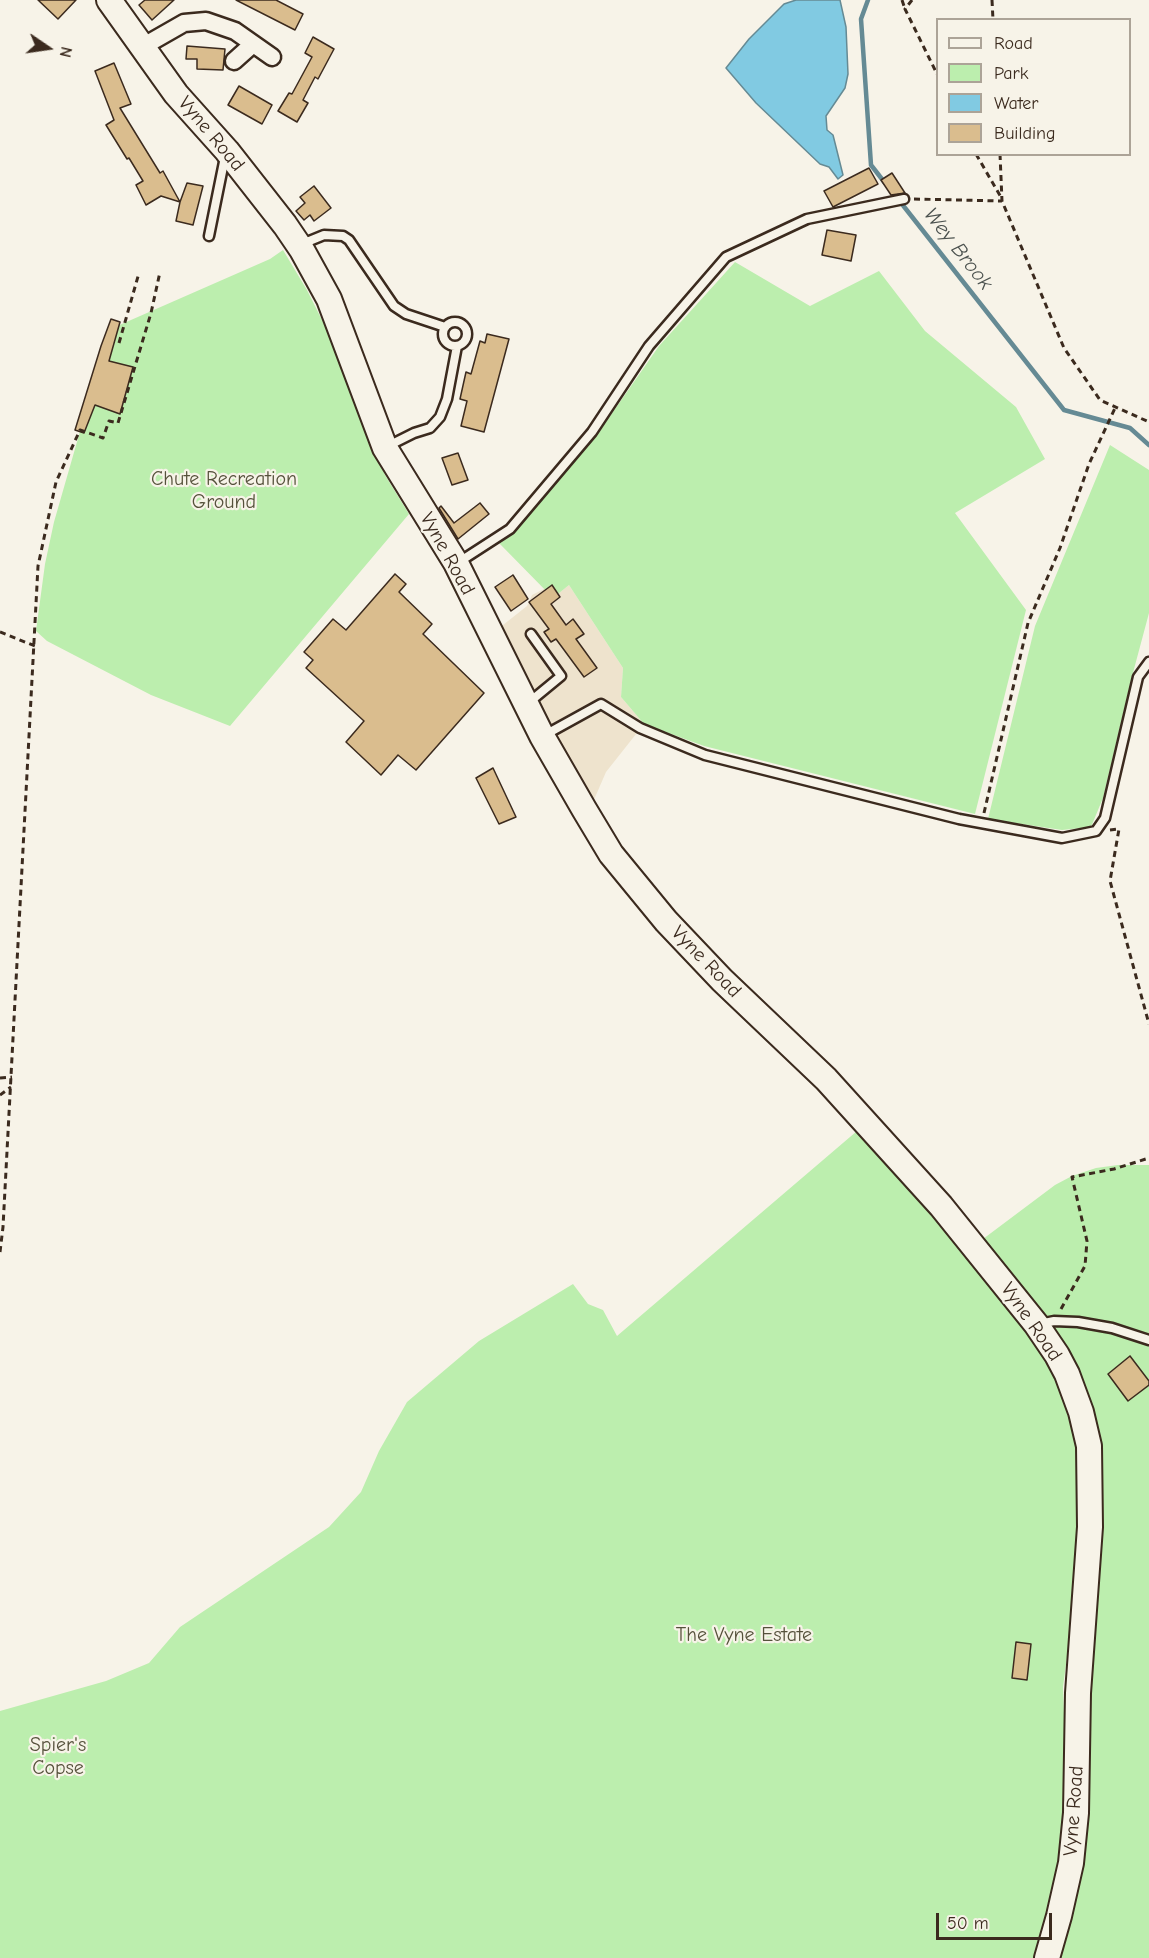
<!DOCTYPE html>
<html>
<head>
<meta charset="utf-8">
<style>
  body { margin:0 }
  #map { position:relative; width:1149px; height:1958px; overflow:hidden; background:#f7f3e8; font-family:"Comic Neue",sans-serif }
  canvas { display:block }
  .legend { position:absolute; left:936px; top:18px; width:195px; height:138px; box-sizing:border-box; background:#f7f3e8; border:2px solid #aca397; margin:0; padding:8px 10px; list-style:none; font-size:18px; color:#3b2a1e }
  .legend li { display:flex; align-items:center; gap:12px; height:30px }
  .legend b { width:30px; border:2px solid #aca397 }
  .north { position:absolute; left:18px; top:18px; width:60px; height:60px; -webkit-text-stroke:4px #f7f3e8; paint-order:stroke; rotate:103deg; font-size:16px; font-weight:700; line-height:24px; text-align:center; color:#3b2a1e }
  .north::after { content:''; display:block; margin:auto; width:21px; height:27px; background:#3b2a1e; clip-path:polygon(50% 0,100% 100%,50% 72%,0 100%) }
  .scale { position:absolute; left:936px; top:1913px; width:116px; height:27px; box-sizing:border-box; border:3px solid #3b2a1e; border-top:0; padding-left:8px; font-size:18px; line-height:21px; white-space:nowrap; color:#3b2a1e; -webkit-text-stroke:4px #f7f3e8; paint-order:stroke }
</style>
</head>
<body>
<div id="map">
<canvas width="1149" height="1958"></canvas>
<ul class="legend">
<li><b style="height:8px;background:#f7f3e8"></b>Road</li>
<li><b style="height:16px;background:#bceeae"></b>Park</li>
<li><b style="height:16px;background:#81cae2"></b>Water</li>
<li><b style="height:16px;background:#dabd8e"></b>Building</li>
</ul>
<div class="north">N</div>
<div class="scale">50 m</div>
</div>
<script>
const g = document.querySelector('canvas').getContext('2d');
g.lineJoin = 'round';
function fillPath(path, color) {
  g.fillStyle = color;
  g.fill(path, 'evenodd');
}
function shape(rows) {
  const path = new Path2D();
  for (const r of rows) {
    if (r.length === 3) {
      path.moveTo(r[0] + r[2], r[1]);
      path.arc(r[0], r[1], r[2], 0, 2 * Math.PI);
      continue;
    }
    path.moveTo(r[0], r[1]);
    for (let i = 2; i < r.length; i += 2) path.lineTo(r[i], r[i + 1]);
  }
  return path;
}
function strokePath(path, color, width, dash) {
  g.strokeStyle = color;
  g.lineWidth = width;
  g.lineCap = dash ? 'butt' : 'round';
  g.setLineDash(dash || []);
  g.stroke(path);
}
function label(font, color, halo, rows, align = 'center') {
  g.font = font + ' "Comic Neue",sans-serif';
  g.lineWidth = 4.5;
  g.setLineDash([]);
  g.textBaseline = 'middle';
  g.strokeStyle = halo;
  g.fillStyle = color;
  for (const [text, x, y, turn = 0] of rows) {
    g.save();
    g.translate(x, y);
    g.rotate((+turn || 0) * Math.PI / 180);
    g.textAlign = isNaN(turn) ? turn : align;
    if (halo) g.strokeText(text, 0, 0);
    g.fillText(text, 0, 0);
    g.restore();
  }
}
fillPath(shape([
  [569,585,623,668,621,697,644,724,606,772,593,802,547,729,498,629,527,606,532,595,544,589,553,598]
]), '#eee3cd');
fillPath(shape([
  [283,250,307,290,331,338,385,475,409,514,230,726,151,695,47,641,36,631,45,564,54,522,83,421,115,327,270,259],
  [735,262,810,306,879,271,925,331,1016,407,1045,459,955,513,1026,610,975,814,704,746,644,724,621,697,623,668,569,585,553,598,499,543,594,439,659,346],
  [1110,445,1149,470,1149,613,1130,684,1103,798,1091,827,1062,830,988,819,1035,626],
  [857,1131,958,1240,1030,1334,1053,1369,1077,1436,1080,1558,1063,1687,1065,1741,1069,1772,1069,1830,1037,1958,0,1958,0,1711,106,1681,149,1663,180,1627,329,1527,361,1492,379,1451,407,1402,479,1341,573,1284,588,1304,603,1310,617,1336],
  [1118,1165,1149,1165,1149,1958,1057,1958,1074,1902,1084,1855,1088,1816,1088,1691,1099,1459,983,1239,1055,1185,1072,1176,1096,1168]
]), '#bceeae');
const water = shape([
  [796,0,840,0,846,27,848,74,845,88,826,116,827,130,833,135,843,175,838,179,829,167,820,164,756,103,726,68,749,39,784,4,796,0]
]);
fillPath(water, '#81cae2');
strokePath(water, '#658a94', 1.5);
strokePath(shape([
  [868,0,861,19,871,165,885,183],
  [898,199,1064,410,1130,428,1149,445]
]), '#658a94', 4.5);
const building = shape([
  [38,0,76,0,58,19,38,0],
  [145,0,174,0,152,20,139,5,145,0],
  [236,0,276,0,303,14,295,30,236,0],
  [313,37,334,49,318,79,315,77,303,100,308,103,297,122,278,111,289,93,292,94,312,57,305,53,313,37],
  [187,46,225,49,223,70,197,69,197,59,186,59,187,46],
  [114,63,131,104,120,108,160,173,163,171,180,202,187,183,203,186,193,225,176,221,180,202,161,196,146,205,136,185,143,181,129,158,127,159,106,125,114,120,95,71,114,63],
  [239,86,272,105,262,124,228,105,239,86],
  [869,168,878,184,833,207,824,191,869,168],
  [892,173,905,193,891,195,881,180,892,173],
  [314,186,331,208,314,221,310,215,304,220,296,211,305,203,300,197,314,186],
  [827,230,856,235,851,261,822,255,827,230],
  [111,319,120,322,109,361,133,367,120,414,95,405,84,433,75,430,101,346,111,319],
  [487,334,509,339,484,432,461,426,467,401,460,399,466,372,471,374,480,341,485,343,487,334],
  [458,453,468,480,452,485,442,458,458,453],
  [480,503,489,514,458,539,439,508,441,506,454,523,480,503],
  [395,574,406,584,399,592,432,624,423,634,484,693,416,770,398,755,381,775,346,742,364,721,306,668,313,660,304,652,333,619,346,630,395,574],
  [513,575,528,599,511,611,495,587,513,575],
  [552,585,560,597,551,604,566,625,573,619,584,634,576,639,597,668,584,677,556,639,551,642,544,632,549,629,529,602,552,585],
  [493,768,516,817,499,824,476,778,493,768],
  [1130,1356,1149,1381,1149,1385,1128,1401,1108,1374,1130,1356],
  [1016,1642,1031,1644,1027,1680,1012,1678,1016,1642]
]);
fillPath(building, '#dabd8e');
strokePath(building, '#3b2a1e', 1.5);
const lane = shape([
  [209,236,225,157],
  [302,244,324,235,343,236,349,240,394,306,406,314,445,327],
  [455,334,12],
  [388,446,414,433,430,428,440,417,447,399,457,346],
  [459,562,510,529,592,432,649,346,726,257,807,219,904,199],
  [527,704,561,676,531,634],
  [543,736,601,704,640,728,705,755,959,819,1062,838,1096,831,1105,818,1138,677,1149,662],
  [1039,1324,1054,1321,1078,1322,1112,1328,1149,1340]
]);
const street = shape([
  [142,47,184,23,206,21,235,31,272,57],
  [234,61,253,44]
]);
const secondary = shape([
  [109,0,176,94,227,151,285,225,302,250,329,299,385,448,456,563,542,736,584,809,611,854,666,921,722,980,826,1079,941,1206,1036,1324,1057,1355,1067,1374,1081,1412,1089,1446,1090,1527,1078,1693,1076,1813,1071,1863,1059,1916,1047,1958]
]);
strokePath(lane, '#3b2a1e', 13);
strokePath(street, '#3b2a1e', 21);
strokePath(secondary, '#3b2a1e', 28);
strokePath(shape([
  [902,0,905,9],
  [912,0,905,9,938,76],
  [992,0,993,20],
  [976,154,1002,199],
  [1000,154,1002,201,1064,348,1100,400,1149,422],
  [914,199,1002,201],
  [119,343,139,273],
  [0,632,35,646],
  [984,813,1028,623,1060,548,1089,464,1115,408],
  [1110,830,1119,829,1110,881,1149,1024],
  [0,1078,12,1077],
  [0,1095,11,1087],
  [0,1252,3,1227,38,566,56,482,80,430,103,438,109,421,118,423,151,313,160,272],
  [1061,1309,1085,1266,1087,1241,1072,1177,1114,1169,1149,1158]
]), '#3b2a1e', 3, [6, 4.5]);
strokePath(lane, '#f7f3e8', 8);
strokePath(street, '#f7f3e8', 16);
strokePath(secondary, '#f7f3e8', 24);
label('20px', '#3b2a1e', '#f7f3e8', [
  ["Vyne Road",211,134,50],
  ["Vyne Road",447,554,61],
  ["Vyne Road",706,962,46],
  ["Vyne Road",1031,1322,55],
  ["Vyne Road",1074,1811,-86]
]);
label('20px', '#55513b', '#f7f3e8', [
  ["Chute Recreation",224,479],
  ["Ground",224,502],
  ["The Vyne Estate",744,1635],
  ["Spier's",58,1745],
  ["Copse",58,1768]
]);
label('italic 21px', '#4c524f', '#f7f3e8', [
  ["Wey Brook",958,249,52]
]);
</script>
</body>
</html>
